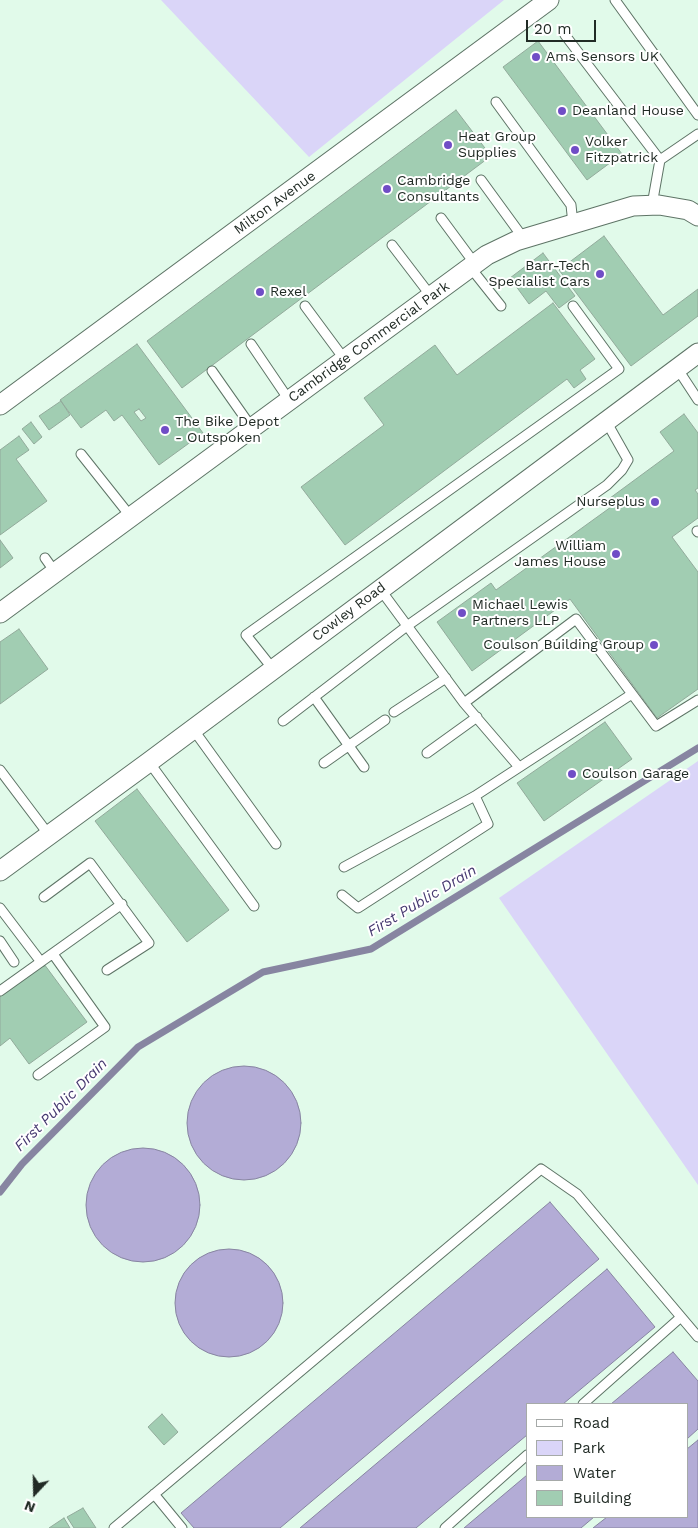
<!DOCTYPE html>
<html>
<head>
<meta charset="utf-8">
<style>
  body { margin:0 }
  #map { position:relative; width:698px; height:1528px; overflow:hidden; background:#e1faea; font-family:"Work Sans",sans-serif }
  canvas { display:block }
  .legend { position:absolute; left:526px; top:1403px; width:162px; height:115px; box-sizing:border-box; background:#fff; border:1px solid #a6aaa8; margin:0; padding:6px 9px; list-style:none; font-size:15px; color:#212b25 }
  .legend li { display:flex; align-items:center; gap:10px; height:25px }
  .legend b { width:25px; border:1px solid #a6aaa8 }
  .north { position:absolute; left:10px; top:1468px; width:50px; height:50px; -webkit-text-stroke:4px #fff; paint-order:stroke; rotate:201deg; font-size:14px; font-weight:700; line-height:20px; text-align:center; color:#212b25 }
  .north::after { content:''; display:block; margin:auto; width:18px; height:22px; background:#212b25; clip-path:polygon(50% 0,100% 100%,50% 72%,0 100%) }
  .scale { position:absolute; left:526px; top:20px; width:70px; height:22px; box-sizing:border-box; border:2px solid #212b25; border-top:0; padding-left:6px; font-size:15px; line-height:18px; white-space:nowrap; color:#212b25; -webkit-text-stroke:4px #fff; paint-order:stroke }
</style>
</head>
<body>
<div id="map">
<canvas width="698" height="1528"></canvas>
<ul class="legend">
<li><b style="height:6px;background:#fff"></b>Road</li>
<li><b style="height:14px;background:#dad5f8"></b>Park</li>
<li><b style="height:14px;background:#b3acd6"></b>Water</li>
<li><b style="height:14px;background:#a1cdb2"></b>Building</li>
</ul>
<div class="north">N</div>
<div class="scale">20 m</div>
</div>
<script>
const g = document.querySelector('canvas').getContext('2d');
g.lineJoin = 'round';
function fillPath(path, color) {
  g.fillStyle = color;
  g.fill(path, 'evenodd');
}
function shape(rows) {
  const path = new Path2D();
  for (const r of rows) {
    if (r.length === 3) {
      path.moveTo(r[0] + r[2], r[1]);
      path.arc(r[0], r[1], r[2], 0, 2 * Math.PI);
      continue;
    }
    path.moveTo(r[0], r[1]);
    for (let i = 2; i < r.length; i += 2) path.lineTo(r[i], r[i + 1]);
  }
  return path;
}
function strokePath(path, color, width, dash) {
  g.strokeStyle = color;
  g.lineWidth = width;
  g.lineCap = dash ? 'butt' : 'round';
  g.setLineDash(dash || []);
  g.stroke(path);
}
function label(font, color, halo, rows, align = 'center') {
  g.font = font + ' "Work Sans",sans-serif';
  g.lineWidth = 4;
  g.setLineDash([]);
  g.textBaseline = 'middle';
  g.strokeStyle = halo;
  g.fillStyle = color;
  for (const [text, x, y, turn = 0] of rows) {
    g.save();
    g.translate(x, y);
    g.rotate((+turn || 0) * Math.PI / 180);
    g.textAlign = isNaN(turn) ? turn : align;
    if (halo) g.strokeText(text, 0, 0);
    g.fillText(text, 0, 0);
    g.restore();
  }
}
fillPath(shape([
  [161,0,504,0,309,157],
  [698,761,698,1185,499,898]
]), '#dad5f8');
const water = shape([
  [244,1123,57],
  [143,1205,57],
  [550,1202,599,1259,280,1528,194,1528,181,1513,550,1202],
  [229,1303,54],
  [607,1269,655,1327,563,1404,527,1404,527,1435,416,1528,300,1528,607,1269],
  [673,1352,698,1381,698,1429,687,1439,687,1404,611,1404,673,1352],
  [698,1440,698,1528,593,1528,607,1517,687,1517,687,1449,698,1440],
  [527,1475,527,1517,594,1517,581,1528,464,1528,527,1475]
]);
fillPath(water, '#b3acd6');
strokePath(water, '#8785a1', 1);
strokePath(shape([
  [0,1192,22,1164,138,1047,263,972,371,949,698,748]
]), '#8785a1', 7);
const building = shape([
  [538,41,622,154,587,180,503,67,538,41],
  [456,110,491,156,182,388,147,341,456,110],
  [604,236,663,315,698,289,698,316,631,366,559,270,604,236],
  [543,253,575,296,559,308,546,291,529,304,510,278,543,253],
  [553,303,595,359,580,370,586,379,574,388,567,379,345,545,301,487,384,425,364,398,435,345,457,375,553,303],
  [137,344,203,433,159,465,122,415,114,421,106,410,81,428,60,400,137,344],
  [61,401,70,415,49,430,39,416,61,401],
  [139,409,146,418,141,421,134,412,139,409],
  [684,414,698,433,698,488,695,490,698,494,698,518,672,537,698,572,698,689,657,718,570,599,472,671,437,622,491,583,496,590,611,507,606,501,674,451,660,432,684,414],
  [31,422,42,437,34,444,22,429,31,422],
  [19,436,29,450,16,459,47,501,0,535,0,450,19,436],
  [0,540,13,558,0,568,0,540],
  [19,629,48,669,0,704,0,642,19,629],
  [605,722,632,759,544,821,517,783,605,722],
  [137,789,229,910,187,942,95,821,137,789],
  [44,964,87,1022,29,1064,10,1038,0,1046,0,996,44,964],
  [162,1414,178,1432,164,1445,148,1427,162,1414],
  [83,1508,96,1528,74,1528,67,1517,83,1508],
  [64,1518,70,1528,49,1528,64,1518]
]);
fillPath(building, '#a1cdb2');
strokePath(building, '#92aa9b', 1);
const service = shape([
  [615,0,698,115],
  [565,35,660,160],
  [496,102,571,205,573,224],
  [481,180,524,239],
  [652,205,660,160,698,134],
  [441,218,475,264],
  [392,245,431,296],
  [470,267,501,306],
  [305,306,345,360],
  [251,344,289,400],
  [677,368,698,400],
  [212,371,252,428],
  [81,454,131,517],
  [697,531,698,532],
  [45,558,55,572],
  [380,589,464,703,519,767],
  [273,669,246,635,619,369,573,306],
  [314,697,364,767],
  [464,703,576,619,656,726,698,700],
  [394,712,446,678],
  [283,721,407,626,607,485,622,470,628,460,606,421],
  [193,729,276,844],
  [427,753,477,717],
  [149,762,254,906],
  [324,763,385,720],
  [0,770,49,835],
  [344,867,475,796,632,694],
  [342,895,358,908,488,824,475,796],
  [44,897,90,863,149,943,107,970],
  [0,908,41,962],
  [0,941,14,962],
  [0,991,122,904],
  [38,1075,105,1027,53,954],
  [583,1404,681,1317],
  [154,1494,182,1528],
  [114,1528,541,1169,577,1194,698,1337],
  [445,1528,527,1455]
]);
const minor = shape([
  [0,405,549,0],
  [0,613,487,255,516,241,633,206,659,205,688,210,698,216],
  [0,871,149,762,698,353]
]);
strokePath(service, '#5e7466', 11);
strokePath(minor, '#5e7466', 21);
strokePath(service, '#fff', 9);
strokePath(minor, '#fff', 19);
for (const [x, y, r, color] of [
  [536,57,5,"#704dc6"],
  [562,111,5,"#704dc6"],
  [448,145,5,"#704dc6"],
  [575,150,5,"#704dc6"],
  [387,189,5,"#704dc6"],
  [600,274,5,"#704dc6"],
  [260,292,5,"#704dc6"],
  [165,430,5,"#704dc6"],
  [655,502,5,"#704dc6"],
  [616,554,5,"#704dc6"],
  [462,613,5,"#704dc6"],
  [654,645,5,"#704dc6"],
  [572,774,5,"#704dc6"]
]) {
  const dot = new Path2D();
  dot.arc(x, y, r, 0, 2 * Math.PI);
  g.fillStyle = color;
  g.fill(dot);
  strokePath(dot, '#fff', 2);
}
label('14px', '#212b25', '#fff', [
  ["Ams Sensors UK",546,57],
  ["Deanland House",572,111],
  ["Heat Group",458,137],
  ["Supplies",458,153],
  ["Volker",585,142],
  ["Fitzpatrick",585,158],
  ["Cambridge",397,181],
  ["Consultants",397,197],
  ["Barr-Tech",590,266,"right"],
  ["Specialist Cars",590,282,"right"],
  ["Rexel",270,292],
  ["The Bike Depot",175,422],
  ["- Outspoken",175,438],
  ["Nurseplus",645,502,"right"],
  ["William",606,546,"right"],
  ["James House",606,562,"right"],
  ["Michael Lewis",472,605],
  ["Partners LLP",472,621],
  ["Coulson Building Group",644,645,"right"],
  ["Coulson Garage",582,774]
], 'left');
label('14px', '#212b25', '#fff', [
  ["Milton Avenue",275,203,-36],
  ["Cambridge Commercial Park",369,342,-36],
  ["Cowley Road",349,612,-37]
]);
label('italic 15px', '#463970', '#fff', [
  ["First Public Drain",422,901,-31],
  ["First Public Drain",61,1105,-45]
]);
</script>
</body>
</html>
